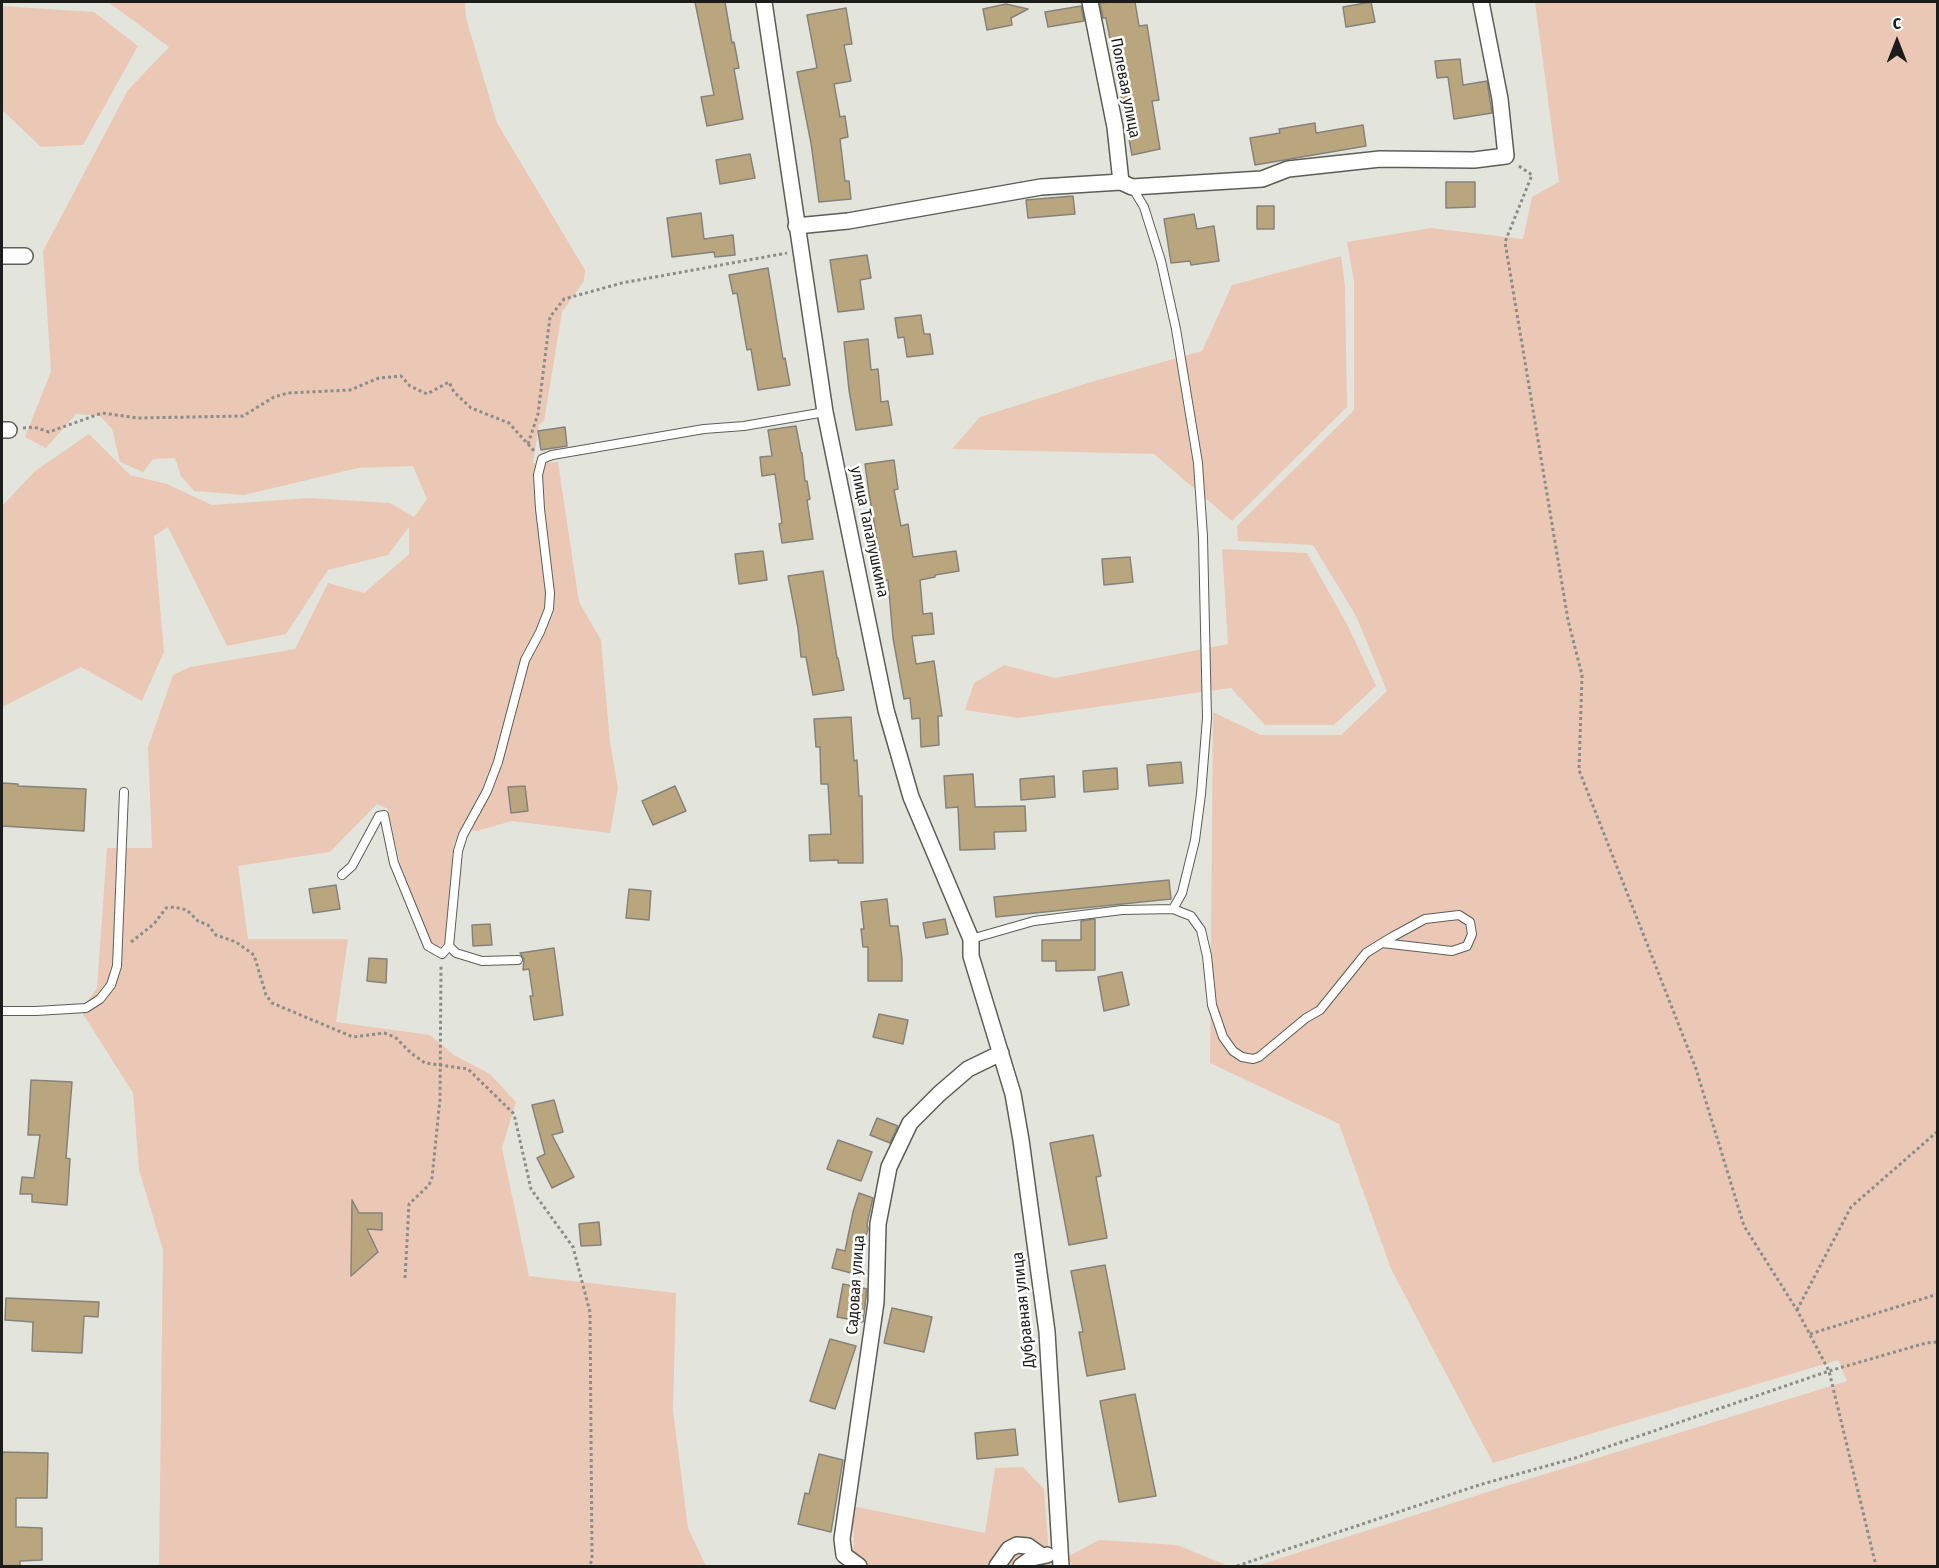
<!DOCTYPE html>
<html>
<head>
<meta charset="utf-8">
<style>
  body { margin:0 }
  #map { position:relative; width:1939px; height:1568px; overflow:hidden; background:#e3e5dd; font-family:"Fira Sans Condensed",sans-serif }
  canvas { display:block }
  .frame { position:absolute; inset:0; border:3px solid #1c1d1a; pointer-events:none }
  .north { position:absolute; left:1867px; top:12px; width:60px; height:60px; -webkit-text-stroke:4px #fff; paint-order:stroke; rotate:0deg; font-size:16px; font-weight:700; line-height:24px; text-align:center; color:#1c1d1a }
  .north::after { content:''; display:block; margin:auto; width:21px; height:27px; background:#1c1d1a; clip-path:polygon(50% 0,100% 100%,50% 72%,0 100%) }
</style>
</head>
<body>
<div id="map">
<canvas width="1939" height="1568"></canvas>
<div class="frame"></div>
<div class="north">С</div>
</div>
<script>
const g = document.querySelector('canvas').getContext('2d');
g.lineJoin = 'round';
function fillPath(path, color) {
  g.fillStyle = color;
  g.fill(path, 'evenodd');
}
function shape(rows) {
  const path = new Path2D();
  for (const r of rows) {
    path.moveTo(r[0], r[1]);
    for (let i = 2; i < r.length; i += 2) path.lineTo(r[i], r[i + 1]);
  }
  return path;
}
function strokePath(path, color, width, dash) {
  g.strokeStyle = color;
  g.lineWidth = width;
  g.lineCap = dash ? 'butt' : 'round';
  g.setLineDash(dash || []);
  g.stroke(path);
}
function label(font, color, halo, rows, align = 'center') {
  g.font = font + ' "Fira Sans Condensed",sans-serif';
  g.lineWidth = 5;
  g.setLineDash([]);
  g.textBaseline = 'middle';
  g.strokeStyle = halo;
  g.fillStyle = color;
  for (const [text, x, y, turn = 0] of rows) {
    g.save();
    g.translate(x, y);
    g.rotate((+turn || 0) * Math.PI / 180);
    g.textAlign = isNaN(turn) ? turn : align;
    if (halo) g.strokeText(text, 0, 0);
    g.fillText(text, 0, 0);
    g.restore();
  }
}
fillPath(shape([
  [108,2,465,2,466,18,497,123,585,270,584,281,562,312,544,421,539,425,533,463,558,462,579,602,601,640,610,743,618,788,610,833,512,821,477,831,460,829,454,844,445,942,440,947,431,943,400,863,388,809,377,804,330,852,238,866,248,939,348,939,336,1022,430,1035,454,1055,490,1074,516,1102,502,1148,529,1276,676,1293,673,1410,688,1528,706,1566,159,1566,163,1250,139,1170,133,1093,81,1011,97,988,107,848,152,848,148,747,173,675,190,667,295,649,328,583,364,593,409,554,409,527,388,555,328,570,286,634,227,646,168,527,154,536,164,652,142,701,81,667,2,707,2,506,35,471,89,434,130,475,167,484,212,505,310,498,390,503,414,517,427,499,413,466,358,468,244,495,194,491,181,476,175,458,153,459,143,472,120,462,112,429,100,416,76,414,46,448,25,437,51,371,43,251,128,90,169,47],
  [1535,2,1937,2,1937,1566,1256,1566,1503,1487,1847,1381,1838,1360,1493,1463,1391,1269,1339,1124,1210,1063,1213,712,1261,735,1341,735,1387,691,1356,616,1313,545,1238,541,1237,526,1354,410,1354,281,1347,242,1431,228,1523,239,1532,197,1559,182],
  [2,6,94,12,138,46,83,145,41,147,2,110],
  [1341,256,1345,286,1347,407,1232,521,1154,454,952,449,980,417,1088,383,1202,351,1232,285],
  [1222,549,1307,553,1348,626,1376,686,1334,725,1265,725,1231,688,1018,718,965,710,974,683,1004,665,1055,678,1228,644],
  [1023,1467,1044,1489,1050,1566,845,1566,854,1544,852,1506,985,1533,995,1468],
  [1099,1540,1177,1545,1226,1565,1220,1566,1071,1566,1069,1556]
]), '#ebc8b5');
const building = shape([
  [695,2,725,2,732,43,734,42,739,68,734,69,743,119,707,126,701,97,714,95,695,2],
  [1109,2,1135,2,1139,26,1147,25,1159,100,1152,101,1160,149,1132,155,1106,18,1103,18,1100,3,1109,2],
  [1371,2,1375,22,1346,27,1343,7,1371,2],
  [1006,4,1028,9,1011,18,1012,25,987,30,983,9,1006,4],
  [1081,6,1084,21,1048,27,1045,12,1081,6],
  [846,8,852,44,844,45,851,81,834,84,840,117,845,116,848,137,840,139,845,181,849,181,851,199,819,202,811,143,797,72,817,68,807,15,846,8],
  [1460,59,1463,85,1487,81,1492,113,1454,119,1448,77,1437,78,1435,61,1460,59],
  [1315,123,1316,133,1363,125,1366,146,1255,165,1250,138,1280,133,1279,129,1315,123],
  [750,154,755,178,720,184,716,160,750,154],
  [1446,182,1475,182,1475,207,1446,208,1446,182],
  [1073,196,1075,214,1028,218,1026,200,1073,196],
  [1257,206,1274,206,1274,229,1257,229,1257,206],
  [701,213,704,239,733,235,735,255,715,257,714,252,672,257,667,218,701,213],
  [1194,214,1197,229,1214,226,1219,261,1191,265,1190,261,1171,263,1164,219,1194,214],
  [867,255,871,278,860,280,864,309,838,312,830,260,867,255],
  [768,268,783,359,785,358,790,385,758,390,751,349,747,350,737,293,733,294,729,275,768,268],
  [921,315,924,334,930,334,933,354,907,357,904,337,898,338,895,318,921,315],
  [868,339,871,370,878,369,881,402,888,401,892,425,856,430,849,390,844,342,868,339],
  [796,426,801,453,802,453,805,481,807,481,810,499,807,500,813,539,782,543,779,524,782,523,775,474,762,476,760,457,772,456,768,430,796,426],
  [565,427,567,446,541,450,538,431,565,427],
  [894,460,898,489,894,490,901,526,908,524,913,557,956,551,959,571,935,575,935,577,920,580,923,614,932,613,934,634,912,636,916,664,934,661,942,716,938,716,939,745,921,747,920,718,912,719,910,698,904,699,893,638,888,580,884,581,869,493,865,464,894,460],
  [763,551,767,580,739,584,735,554,763,551],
  [1130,557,1133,582,1104,585,1102,559,1130,557],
  [823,571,837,658,838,658,844,690,813,695,806,657,801,657,798,628,788,576,823,571],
  [851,717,854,761,857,760,859,796,862,796,863,863,838,863,838,860,810,861,809,835,831,834,828,784,821,784,820,747,816,747,814,719,851,717],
  [1181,762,1183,783,1149,786,1147,765,1181,762],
  [1117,768,1118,789,1084,792,1083,771,1117,768],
  [973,774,975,807,1025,806,1026,831,994,832,995,849,960,850,958,807,946,808,944,776,973,774],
  [1054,776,1055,797,1021,800,1020,779,1054,776],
  [2,783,18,784,18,786,86,789,84,831,2,826,2,783],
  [525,786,528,811,511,813,508,787,525,786],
  [675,786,686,811,653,825,642,801,675,786],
  [1169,880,1171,899,996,917,994,897,1169,880],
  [336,885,340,909,313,913,309,889,336,885],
  [629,889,651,891,649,920,626,918,629,889],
  [887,899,890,926,898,926,902,959,902,981,868,981,868,947,863,947,861,929,864,929,861,902,887,899],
  [945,919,948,934,926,938,923,923,945,919],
  [1095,919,1095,970,1056,971,1056,961,1042,961,1042,940,1081,940,1081,921,1095,919],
  [490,924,492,945,473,946,472,925,490,924],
  [554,948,563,1015,534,1020,530,996,533,996,529,969,523,970,524,959,520,953,554,948],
  [369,958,387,959,386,983,367,981,369,958],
  [1122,972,1129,1005,1104,1011,1098,977,1122,972],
  [879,1014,908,1020,903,1044,873,1037,879,1014],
  [31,1080,72,1082,66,1158,70,1159,67,1205,32,1202,32,1194,20,1194,22,1177,34,1178,40,1135,28,1135,31,1080],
  [554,1100,563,1132,552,1135,574,1177,552,1188,537,1158,545,1154,532,1105,554,1100],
  [877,1118,898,1126,890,1143,870,1135,877,1118],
  [1093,1135,1101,1176,1096,1177,1107,1238,1069,1245,1050,1143,1093,1135],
  [838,1140,872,1152,861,1181,827,1169,838,1140],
  [859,1193,873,1198,867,1224,868,1229,855,1274,832,1268,837,1249,845,1251,853,1212,859,1193],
  [352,1200,359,1213,382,1213,382,1230,367,1229,378,1252,351,1276,352,1200],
  [599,1222,601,1245,581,1246,579,1224,599,1222],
  [1105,1265,1125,1369,1087,1376,1079,1332,1083,1332,1071,1271,1105,1265],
  [843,1284,867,1289,863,1322,837,1317,843,1284],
  [6,1298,99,1302,98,1317,84,1316,82,1353,32,1351,33,1322,5,1320,6,1298],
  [892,1308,932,1317,924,1352,884,1343,892,1308],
  [830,1339,856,1346,835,1409,810,1401,830,1339],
  [1135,1394,1156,1496,1119,1502,1100,1401,1135,1394],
  [1015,1429,1018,1455,977,1459,975,1433,1015,1429],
  [2,1452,48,1453,47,1498,16,1498,16,1527,42,1528,42,1560,20,1561,20,1566,2,1566,2,1452],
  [819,1454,843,1460,831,1532,798,1524,805,1493,809,1494,819,1454]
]);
fillPath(building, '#b9a67f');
strokePath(building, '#86827b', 1.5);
const lane = shape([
  [1132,187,1144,207,1161,261,1176,329,1198,463,1203,537,1207,718,1201,794,1195,840,1182,893,1173,909],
  [342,875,352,866,379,816,384,815,394,863,428,946,442,954,449,946,458,851,463,835,487,791,498,762,525,660,540,632,549,609,550,593,540,509,538,475,542,459,552,455,704,429,744,426,825,412],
  [971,939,1034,921,1122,910,1173,909,1191,916,1201,930,1207,956,1212,1005,1223,1037,1233,1051,1242,1057,1253,1059,1259,1057,1306,1018,1320,1010,1366,953,1382,943,1392,937,1425,919,1459,915,1470,922,1472,934,1467,946,1452,951,1382,943],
  [449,946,456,953,482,961,518,960],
  [2,1011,36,1011,86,1008,100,999,111,985,117,966,124,792]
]);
const street = shape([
  [764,2,825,412,886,710,911,797,971,939,971,956,1013,1094,1021,1140,1047,1332,1061,1566],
  [1090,2,1115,127,1121,182],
  [796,226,848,221,1041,187,1121,182,1132,187,1262,179,1288,169,1380,159,1474,160,1506,156,1500,99,1481,2],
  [2,256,25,256],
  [2,430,9,430],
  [859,1566,844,1555,842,1539,876,1302,878,1224,889,1167,910,1123,939,1094,968,1069,1001,1053],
  [997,1566,1009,1549,1017,1545,1028,1546,1042,1556],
  [1021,1566,1032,1558,1047,1555]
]);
strokePath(lane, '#5c5e56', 10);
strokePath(street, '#5c5e56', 18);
strokePath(shape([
  [1519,166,1532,175,1505,242,1568,620,1582,675,1579,770,1696,1069,1744,1226,1797,1310,1829,1371,1876,1566],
  [23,428,34,427,49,432,102,413,138,418,243,416,274,397,288,393,350,390,379,378,401,376,410,386,427,394,449,382,454,392,471,408,509,423,535,452],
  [528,444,538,414,550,317,564,299,622,283,787,253],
  [131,942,154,924,166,908,174,907,187,910,198,921,208,925,216,935,236,942,254,955,266,995,272,1003,353,1037,384,1033,395,1037,411,1053,425,1063,468,1069,514,1114,531,1189,573,1247,590,1312,592,1558,590,1566],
  [405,1278,409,1204,429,1185,432,1178,440,1099,441,966],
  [1797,1310,1851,1207,1938,1131],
  [1810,1334,1938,1294],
  [1237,1566,1479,1485,1575,1458,1829,1371,1926,1343,1938,1342]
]), '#8b8d87', 3, [3, 3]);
strokePath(lane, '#fff', 8);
strokePath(street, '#fff', 15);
label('16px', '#1c1d1a', '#fff', [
  ["Полевая улица",1125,88,79],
  ["улица Талалушкина",869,532,78],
  ["Садовая улица",856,1285,-86],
  ["Дубравная улица",1024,1310,-96]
]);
</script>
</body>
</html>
